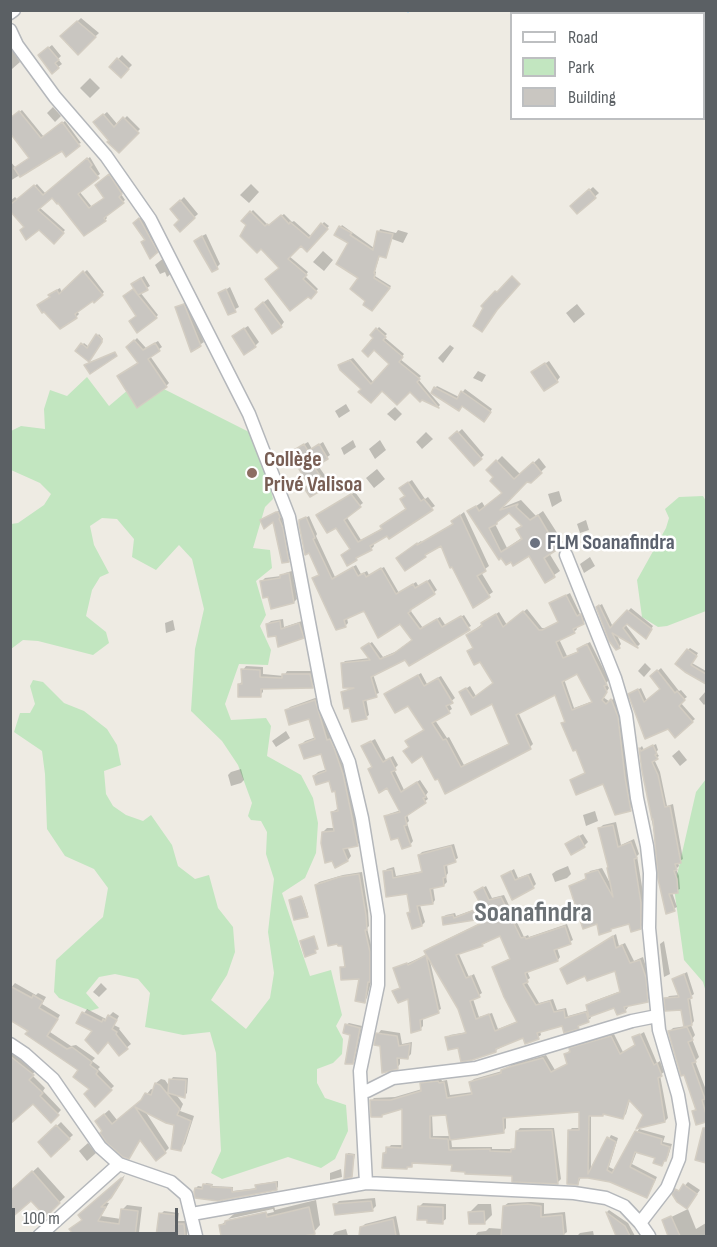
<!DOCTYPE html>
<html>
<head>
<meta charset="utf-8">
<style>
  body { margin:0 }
  #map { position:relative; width:717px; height:1247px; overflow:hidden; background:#eeebe3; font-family:"Sofia Sans Condensed",sans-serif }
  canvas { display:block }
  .frame { position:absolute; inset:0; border:12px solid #5b6064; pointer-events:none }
  .legend { position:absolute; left:510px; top:12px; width:195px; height:108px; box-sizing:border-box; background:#fff; border:2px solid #bdbfc1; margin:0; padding:8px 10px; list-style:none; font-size:18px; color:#5b6064 }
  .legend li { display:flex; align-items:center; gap:12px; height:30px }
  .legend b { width:30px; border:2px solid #bdbfc1 }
  .scale { position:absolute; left:12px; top:1208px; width:166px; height:27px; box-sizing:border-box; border:3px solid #5b6064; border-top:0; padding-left:8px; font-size:18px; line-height:21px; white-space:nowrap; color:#5b6064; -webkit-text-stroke:4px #fff; paint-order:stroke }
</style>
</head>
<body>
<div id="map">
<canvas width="717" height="1247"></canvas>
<div class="frame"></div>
<ul class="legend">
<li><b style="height:8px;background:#fff"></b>Road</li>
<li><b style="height:16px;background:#c2e6c0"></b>Park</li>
<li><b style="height:16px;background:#c9c6c1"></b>Building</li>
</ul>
<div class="scale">100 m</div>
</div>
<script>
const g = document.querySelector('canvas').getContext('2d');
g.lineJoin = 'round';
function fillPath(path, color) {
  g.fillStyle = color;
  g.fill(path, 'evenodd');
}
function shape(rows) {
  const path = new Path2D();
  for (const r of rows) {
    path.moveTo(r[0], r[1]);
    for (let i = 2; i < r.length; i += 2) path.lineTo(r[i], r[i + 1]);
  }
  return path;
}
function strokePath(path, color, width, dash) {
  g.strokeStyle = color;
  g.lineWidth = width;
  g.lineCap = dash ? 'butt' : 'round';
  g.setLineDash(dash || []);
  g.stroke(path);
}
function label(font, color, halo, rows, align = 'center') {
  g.font = font + ' "Sofia Sans Condensed",sans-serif';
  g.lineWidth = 5;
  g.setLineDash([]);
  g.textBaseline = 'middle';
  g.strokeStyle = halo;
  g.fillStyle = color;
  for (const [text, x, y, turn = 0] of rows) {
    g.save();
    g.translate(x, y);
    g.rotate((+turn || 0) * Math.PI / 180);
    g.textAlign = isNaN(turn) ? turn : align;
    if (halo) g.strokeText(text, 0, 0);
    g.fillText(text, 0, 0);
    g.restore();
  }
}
fillPath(shape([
  [87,377,109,406,142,378,251,433,260,455,271,490,273,499,265,507,253,548,270,550,272,568,256,581,266,615,260,626,271,650,268,665,239,664,225,704,231,720,266,718,271,726,267,756,301,775,313,798,318,823,316,853,305,878,282,893,310,976,331,970,342,1015,336,1026,343,1039,342,1054,333,1063,317,1069,317,1083,325,1098,346,1105,348,1131,335,1159,321,1168,288,1157,222,1179,211,1173,221,1151,216,1053,210,1032,183,1035,145,1027,150,993,138,979,115,974,99,977,86,993,99,1008,90,1011,59,998,54,992,56,960,103,917,108,888,94,869,65,856,47,829,45,774,42,751,14,732,20,713,30,713,35,704,30,686,33,680,43,682,64,703,84,711,107,729,117,745,121,765,104,771,106,794,113,806,126,815,143,821,151,815,172,845,178,866,195,879,209,875,218,908,233,927,235,952,227,975,211,1000,246,1029,270,998,274,973,268,932,274,879,266,854,267,832,261,821,251,820,248,816,252,803,238,765,222,741,191,711,195,649,204,609,192,559,179,545,156,570,132,557,134,539,117,519,102,518,90,526,94,545,109,573,100,577,92,590,86,616,106,632,109,643,93,655,38,641,23,640,11,649,11,524,18,523,44,505,51,494,40,483,11,470,11,431,21,426,45,429,44,409,50,390,67,396],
  [703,496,706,501,706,611,667,626,658,627,642,617,637,580,666,528,669,518,665,509,679,497],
  [706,779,706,992,703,982,684,960,674,888,696,792]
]), '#c2e6c0');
fillPath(shape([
  [81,18,99,33,78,53,62,36],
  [52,45,61,56,58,59,62,64,58,67,43,52],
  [10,46,20,62,12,69,10,66],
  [122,55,132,65,121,76,111,67],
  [90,78,100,88,90,98,80,88],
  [53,107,61,116,55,122,47,113],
  [22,110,44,137,65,121,81,143,62,149,10,181,10,161,16,168,30,158,13,134,10,136,10,119],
  [107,112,118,125,127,116,140,129,119,151,95,122],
  [90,157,100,174,79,191,92,207,105,198,99,183,112,173,124,191,121,194,125,200,105,215,107,218,105,220,53,196,39,207,65,230,54,242,39,228,26,227,10,209,10,201,15,197,18,200,37,184,46,194],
  [251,184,259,192,249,203,240,195],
  [593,187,599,193,577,212,576,202],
  [184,197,198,214,180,230,181,220,172,209],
  [253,210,268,225,284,214,292,222,294,221,312,237,324,222,329,226,307,250,301,244,289,256,308,272,305,276,318,289,311,297,280,268,243,221],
  [143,216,160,248,151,257,138,219],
  [342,225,374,248,380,229,396,233,398,230,408,233,403,243,392,239,387,254,385,256,380,255,375,271,376,272,375,276,391,286,384,296,367,301,350,242,336,234],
  [206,234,220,264,217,267,200,237],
  [323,251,333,260,324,271,313,262],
  [165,257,173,272,167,277,165,272,160,274,155,265],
  [87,270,104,292,95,301,93,299,77,311,79,314,76,317,51,297,53,292,60,288,62,293],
  [144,276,150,286,140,292,158,315,156,317,127,293,136,288,136,281],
  [230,287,239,307,228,313,219,294],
  [268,299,284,322,281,326,260,305],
  [187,302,204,342,192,350,177,307],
  [577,304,585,314,574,323,566,313],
  [248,326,259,342,255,346,237,333],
  [379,327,387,334,384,337,404,354,400,359,421,376,418,379,440,405,438,407,410,389,363,389,342,363,353,358,374,383,392,364,372,335],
  [99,334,103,339,88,360,77,350,84,343,89,347],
  [137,338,146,348,158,341,162,347,150,356,169,383,166,386,128,347],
  [450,345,454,348,443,363,438,358],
  [549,361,560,377,557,381,537,369],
  [478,371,486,375,482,382,473,378],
  [437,386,459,397,465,389,492,409,486,418,435,388],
  [346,404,350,411,339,418,335,411],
  [395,407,402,414,395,421,387,414],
  [462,429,484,455,474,464,451,439],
  [426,432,433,439,422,449,416,442],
  [353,440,356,447,344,455,341,448],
  [380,440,386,450,375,459,369,449],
  [308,442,312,449,323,442,330,455,317,464,326,477,319,483,322,487,319,490,310,485,294,450],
  [502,456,521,475,539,458,546,467,531,481,527,481,501,508,521,500,536,516,543,511,563,542,549,553,560,571,545,581,530,554,507,563,469,511,482,502,485,507,503,492,495,477,488,470],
  [509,511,523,525,518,529,523,537,507,548,495,524],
  [377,469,385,479,374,488,366,478],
  [412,480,425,499,428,497,435,506,373,543,374,546,371,549,348,564,351,549,337,526,318,515,355,492,363,503,346,516,361,540,383,528,408,509,404,485],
  [559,491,562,501,552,507,548,494],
  [280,510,291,558,288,560,274,520,262,520],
  [464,512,489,566,481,572,493,592,474,605,441,544,425,556,402,554,421,541,422,542,454,523,453,521],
  [309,516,317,534,316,536,335,577,356,565,361,574,367,571,369,575,384,567,399,593,416,582,419,587,430,579,437,590,410,610,423,628,440,617,446,626,464,615,471,626,373,674,379,693,366,698,369,715,366,717,350,706,342,692,354,687,342,664,345,661,370,658,366,646,372,642,383,657,397,651,413,639,401,622,364,609,347,618,348,623,345,626,314,578,320,574,300,521],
  [586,520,589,530,580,533,577,524],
  [590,557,595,566,584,573,580,564],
  [292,571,297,599,294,602,269,595,262,581,265,578,281,576,285,573],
  [570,593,580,614,584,613,587,619,576,626,577,629,574,632,559,639,567,656,579,651,582,646,590,642,609,680,606,683,609,688,603,697,610,702,614,698,620,713,627,774,633,806,630,809,604,782,571,780,587,772,577,748,562,724,566,720,556,692,518,712,533,744,530,747,446,791,422,754,410,747,407,741,425,729,408,704,386,694,421,673,427,684,441,676,455,698,449,703,452,709,435,720,447,738,449,737,464,765,510,743,492,702,471,713,464,690,470,686,476,696,494,683,467,635,499,612,507,625,527,609,542,628,547,628,559,621,554,601],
  [578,672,593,701,574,708,564,679],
  [602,604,613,627,631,608,653,626,648,634,627,622,625,624,640,644,638,646,616,633,621,644,619,647,597,607],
  [283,619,284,627,302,621,306,634,303,637,277,634,267,624,271,621],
  [173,620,175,630,166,633,165,623],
  [690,648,698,653,692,663,706,671,706,682,686,671,688,650],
  [645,663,651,669,644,677,638,671],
  [246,666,263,667,263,674,284,676,287,671,313,671,316,683,312,686,263,687,263,692,260,695,239,684,243,681,243,670],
  [661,668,679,691,681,690,687,697,680,702,695,719,676,735,630,694,641,688,647,701,662,689,652,676],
  [706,691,706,703,704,705,699,699],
  [318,697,331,737,334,736,347,769,361,841,357,845,347,846,351,856,348,860,323,832,327,828,335,828,332,812,339,808,336,789,330,779,314,776,318,772,327,769,321,752,301,745,305,741,316,737,310,717,286,711,290,707],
  [286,731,290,738,276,747,272,741],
  [375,739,386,760,393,756,398,765,394,769,404,790,420,780,428,792,426,795,428,799,407,814,409,821,407,823,413,841,410,845,399,836,386,817,389,814,401,810,388,786,373,766,366,744],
  [656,744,658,750,656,752,659,756,654,759,660,772,667,806,673,804,683,859,678,862,679,866,676,869,679,876,680,889,672,892,677,907,667,912,640,748,642,746,644,750],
  [679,750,687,760,680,766,672,756],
  [241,769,244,780,241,783,231,786,228,775,231,772],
  [595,811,598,821,586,826,583,815],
  [616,822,621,845,634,839,639,854,637,856,644,899,643,924,640,928,630,922,598,922,570,886,588,877,587,875,590,871,602,868,611,885,610,867,599,829,603,825],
  [583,834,588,842,584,846,570,841],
  [454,844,458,858,447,864,448,873,446,876,447,882,444,885,433,887,435,900,433,903,420,905,425,922,422,925,412,911,408,892,384,872,387,869,394,867,396,876,423,871,419,855,422,852],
  [568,866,571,874,567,878,555,882,552,874,556,871],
  [514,869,518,878,531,873,536,884,533,887,503,876],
  [362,872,368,911,369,926,367,928,372,949,372,978,367,998,364,1001,360,977,342,968,345,965,344,944,316,885,319,882,343,875],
  [486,886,492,898,504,895,524,937,528,935,529,937,567,924,573,940,557,948,560,957,558,960,527,971,530,978,526,981,539,1003,553,999,557,1010,566,1008,568,1016,589,1010,587,1006,591,1002,621,991,616,969,586,973,565,966,616,934,619,946,625,943,634,961,643,957,648,974,651,997,647,1000,627,1005,628,1007,625,1011,615,1006,590,1015,591,1018,578,1027,563,1024,540,1031,541,1035,538,1037,524,1036,496,1050,459,1046,447,1038,450,1035,467,1032,460,1008,429,957,441,1009,423,1018,423,1026,421,1028,410,996,394,991,401,987,395,969,428,954,426,951,429,948,495,916,444,924,443,917,446,915,455,913,456,916,484,906,476,892],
  [501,934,511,958,493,967,518,1021,498,1029,492,1013,479,1017,473,999,482,993,474,974,469,977,458,952,482,945],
  [302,896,308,914,307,916,292,899],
  [664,941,670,974,664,977,660,944],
  [687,972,694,994,690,997,694,1021,691,1025,695,1035,692,1039,699,1057,695,1061,706,1090,706,1120,697,1123,693,1111,697,1108,670,1031,673,1028,686,1026,682,1008,666,999,669,996,680,995,674,979],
  [15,983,36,995,38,993,46,997,42,1004,60,1015,50,1032,71,1046,76,1045,95,1058,92,1061,100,1067,98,1069,114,1086,95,1104,91,1089,80,1070,30,1030,10,989],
  [101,983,107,989,99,997,93,992],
  [87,1009,106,1019,113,1012,119,1016,114,1025,120,1028,119,1029,131,1044,119,1054,108,1040,78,1022],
  [349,1023,362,1026,355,1060,352,1062,352,1034,346,1025],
  [381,1030,400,1033,402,1044,412,1042,411,1054,408,1057,400,1057,400,1064,397,1068,382,1045,378,1034],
  [644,1032,657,1063,660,1061,664,1072,660,1075,668,1118,665,1121,645,1114,630,1100,626,1114,623,1117,604,1112,591,1114,591,1172,611,1135,618,1138,609,1167,615,1170,639,1129,665,1136,663,1142,672,1144,668,1157,662,1164,657,1157,637,1151,632,1164,657,1177,647,1197,611,1181,581,1177,578,1184,569,1131,572,1128,580,1128,581,1110,506,1116,506,1128,503,1132,451,1138,452,1147,492,1147,492,1149,513,1149,516,1147,517,1131,520,1128,554,1128,561,1179,558,1182,453,1163,415,1162,411,1165,384,1153,391,1145,403,1145,403,1107,371,1101,374,1098,395,1097,422,1089,421,1084,424,1081,441,1079,442,1081,447,1080,450,1095,473,1092,470,1082,474,1079,502,1071,513,1064,546,1055,555,1070,569,1063,565,1055,574,1046,614,1034,623,1052,637,1045,634,1038],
  [432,1114,447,1114,451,1136,433,1136],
  [10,1052,28,1062,36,1070,32,1075,45,1088,43,1091,61,1110,51,1121,33,1101,10,1122],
  [173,1077,188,1078,187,1093,184,1096,175,1093,183,1104,180,1111,194,1116,185,1144,180,1149,176,1124,145,1111,169,1148,165,1152,141,1138,133,1152,101,1117,109,1110,117,1120,143,1099,151,1089,154,1090,156,1083,161,1079,165,1080,170,1087,171,1080],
  [61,1122,73,1135,51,1155,40,1142],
  [88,1143,96,1153,87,1161,79,1151],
  [348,1153,355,1154,351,1176,347,1155],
  [38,1167,65,1197,46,1215,31,1198,10,1192],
  [341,1169,342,1177,330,1180,330,1173],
  [125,1175,116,1191,104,1202,109,1203,101,1216,121,1219,122,1210,127,1205,142,1207,139,1232,158,1234,161,1214,164,1211,179,1213,178,1221,187,1221,187,1236,158,1234,158,1236,70,1236,84,1219,85,1211],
  [278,1181,278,1187,276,1189,218,1199,196,1188,198,1186,204,1187,206,1183,213,1184,212,1186,233,1187,233,1191,257,1188,259,1184],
  [688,1182,700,1190,687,1207,674,1198],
  [375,1198,376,1206,372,1210,335,1205,339,1201],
  [316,1200,320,1225,313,1233,297,1236,222,1236,220,1226,234,1214,274,1205,275,1210],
  [273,1209,274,1212,225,1223,228,1219],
  [531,1202,544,1203,544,1214,565,1212,567,1232,563,1235,548,1236,543,1236,541,1230,541,1236,475,1236,478,1232,486,1231,489,1228,503,1229,504,1206,508,1203],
  [423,1203,446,1204,446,1219,442,1222,419,1207],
  [478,1204,491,1204,492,1215,484,1223,470,1212],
  [688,1209,696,1229,706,1223,706,1236,670,1236,663,1221],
  [609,1210,628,1223,635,1236,617,1236,607,1212],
  [396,1216,400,1236,360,1236,361,1228,365,1224],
  [346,1229,348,1236,332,1236,335,1232],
  [593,1231,594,1236,577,1236,580,1233]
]), '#0003');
strokePath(shape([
  [407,10,408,11]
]), '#a3dcff', 3);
const building = shape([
  [77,21,96,37,78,55,60,36,77,21],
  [48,47,59,60,55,63,59,68,52,74,38,55,48,47],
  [117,58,129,69,121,78,109,67,117,58],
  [19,111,41,138,62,122,80,146,66,157,62,151,20,177,14,168,29,158,10,133,10,118,19,111],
  [103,114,114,127,123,117,139,133,119,153,107,142,109,141,93,122,103,114],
  [87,158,92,165,90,167,99,178,78,194,89,208,104,198,95,185,109,174,122,194,119,197,124,203,104,218,106,221,84,236,58,203,57,204,52,198,38,210,64,233,54,244,39,230,26,240,20,230,24,227,10,211,10,205,34,185,43,195,87,158],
  [589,189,596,198,577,214,570,206,589,189],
  [180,200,195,218,180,232,174,225,179,220,170,209,180,200],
  [250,211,265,226,267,224,269,225,281,215,289,224,290,222,309,238,321,223,328,229,307,252,301,246,288,259,307,275,303,279,317,292,311,299,308,297,290,311,265,279,279,268,261,249,257,253,240,236,246,225,241,221,250,211],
  [139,218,158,252,150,259,141,242,145,240,133,223,139,218],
  [339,226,352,233,350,235,373,250,377,231,393,234,386,258,379,256,374,273,375,274,374,278,390,288,372,311,363,305,365,301,350,289,358,278,336,264,348,243,334,235,339,226],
  [202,236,218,269,212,272,194,241,202,236],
  [83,271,103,295,94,303,93,301,75,314,77,318,60,329,44,312,42,313,37,305,50,297,48,295,57,290,59,294,83,271],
  [512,276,520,284,497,310,482,332,473,326,483,308,481,306,495,291,497,292,512,276],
  [141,278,148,290,138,295,157,318,137,333,129,321,136,316,123,296,133,289,138,295,131,284,141,278],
  [226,289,236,312,228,315,218,293,226,289],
  [263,302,282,327,272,334,255,309,263,302],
  [184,304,201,346,191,352,175,307,184,304],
  [244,328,256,347,244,355,232,336,244,328],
  [376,328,386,337,383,340,403,357,399,362,420,379,417,382,439,408,422,400,420,402,410,392,397,405,382,391,371,403,358,392,361,389,340,370,338,365,350,360,371,384,389,364,374,350,368,357,362,351,373,338,370,335,376,328],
  [96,334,102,339,102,342,89,362,75,351,81,343,87,348,96,334],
  [134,340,143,350,155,343,160,351,148,359,167,387,137,408,117,376,138,363,126,347,134,340],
  [115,352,117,356,90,374,84,365,115,352],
  [545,363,558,382,544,391,531,372,545,363],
  [434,387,457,399,461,391,491,412,484,422,462,406,459,411,431,393,434,387],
  [457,431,482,459,474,466,449,438,457,431],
  [304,444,308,451,319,444,328,459,314,467,324,481,317,486,320,491,310,497,304,488,309,485,289,453,304,444],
  [496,460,514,479,533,462,542,473,531,483,527,482,500,510,518,504,516,507,530,520,538,515,558,549,544,558,555,577,545,583,529,556,513,566,511,562,506,565,501,558,499,560,467,511,476,506,479,511,502,493,490,481,493,477,486,470,496,460],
  [509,513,522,526,516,529,522,539,501,552,489,528,497,524,497,522,509,513],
  [408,482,421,501,424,499,433,510,389,539,387,536,370,546,372,550,356,558,357,560,347,566,341,555,350,549,336,528,327,533,316,515,351,494,361,507,344,520,358,542,382,529,380,526,406,509,400,499,405,496,399,488,408,482],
  [276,512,278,512,280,517,279,519,283,528,289,562,282,563,273,522,264,529,260,520,276,512],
  [460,515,486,571,477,576,490,597,473,608,452,567,450,568,441,546,425,555,426,557,405,571,396,558,417,543,417,545,453,524,451,521,460,515],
  [306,517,315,538,313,539,332,579,353,567,358,576,364,573,366,577,381,568,396,594,413,584,415,588,427,581,435,594,410,610,411,611,408,613,420,629,437,619,442,627,461,616,470,630,409,666,405,660,371,677,377,697,363,701,367,719,352,722,349,708,344,709,341,692,354,688,343,688,341,663,370,660,361,648,369,643,380,659,393,654,412,640,400,624,378,638,364,611,344,620,346,627,336,630,312,578,319,575,309,553,305,555,299,524,299,520,306,517],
  [289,573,294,603,271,609,268,597,263,598,260,581,280,578,280,575,289,573],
  [566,595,577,616,581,614,584,624,573,629,575,633,556,642,563,658,578,652,577,649,587,644,607,685,604,686,607,692,602,700,606,704,611,699,618,717,625,778,631,811,615,815,603,784,576,795,570,780,585,773,576,750,573,751,561,723,565,722,555,695,516,715,531,749,445,794,438,779,435,780,422,756,412,763,403,751,409,747,405,741,424,730,408,706,395,713,384,694,418,675,424,686,438,678,453,703,446,706,450,713,432,723,443,740,446,739,461,767,509,744,492,704,471,715,459,692,466,688,473,698,493,683,480,662,474,665,467,651,473,648,466,635,482,626,481,623,496,614,503,627,523,611,539,630,542,630,558,622,549,603,566,595],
  [577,674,592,702,572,710,562,682,577,674],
  [599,605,610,628,627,610,652,629,646,639,627,624,623,628,638,648,612,633,620,648,616,650,609,641,596,607,599,605],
  [280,621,281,629,299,623,304,638,278,647,276,636,268,637,266,624,280,621],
  [687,649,697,656,691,665,706,674,706,684,685,672,675,664,687,649],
  [241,669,260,670,260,677,282,678,282,674,310,674,313,688,261,689,261,697,238,697,238,684,242,684,241,669],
  [657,670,675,693,677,691,685,700,679,706,693,722,675,738,668,729,645,739,628,694,638,689,644,702,660,689,650,676,657,670],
  [315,700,327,740,330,739,334,748,343,774,358,846,343,849,348,861,335,868,332,861,325,863,321,843,322,832,334,831,331,812,338,811,335,791,332,792,329,781,316,785,313,776,326,771,321,754,304,759,299,745,315,739,309,719,289,725,285,710,315,700],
  [371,741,383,762,390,758,396,770,391,772,401,792,417,782,426,797,423,798,426,803,405,817,407,825,404,826,411,846,402,849,398,838,391,840,384,816,400,812,387,788,379,793,368,769,372,767,361,746,371,741],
  [653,745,657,754,655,755,658,759,652,762,658,775,665,807,670,806,681,863,675,864,677,870,674,871,677,879,678,893,669,894,675,911,666,914,658,879,653,819,652,820,642,771,639,748,641,751,653,745],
  [613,825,618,847,631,842,637,858,634,859,641,903,641,929,631,932,629,924,611,929,611,931,599,935,597,924,583,929,569,886,586,879,585,874,598,870,613,897,607,868,608,867,598,828,613,825],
  [579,836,585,847,571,855,565,844,579,836],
  [451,846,456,862,444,866,446,877,443,878,444,886,430,889,433,904,417,906,422,926,412,929,407,913,410,912,407,894,386,897,383,871,392,870,393,878,422,872,418,855,451,846],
  [511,871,515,880,528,875,534,888,512,900,501,876,511,871],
  [359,874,366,915,367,930,365,930,370,952,370,982,368,982,365,1003,355,1001,359,979,341,980,340,967,345,967,342,946,338,946,337,944,328,946,315,885,339,877,359,874],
  [483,887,489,900,501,897,521,938,525,937,526,939,565,926,571,944,554,950,558,961,525,973,528,982,523,984,536,1005,550,1001,554,1012,564,1010,565,1018,586,1012,589,1022,578,1026,579,1029,564,1033,562,1026,537,1033,539,1039,525,1044,523,1038,496,1049,496,1052,472,1060,461,1062,458,1048,448,1050,445,1037,466,1033,458,1009,424,951,494,917,443,925,442,917,453,915,454,918,482,907,474,892,483,887],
  [500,936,510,959,492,967,504,997,517,1022,495,1031,489,1014,476,1019,470,1001,480,997,471,976,466,978,456,955,483,946,482,944,500,936],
  [301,896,308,917,294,920,289,900,301,896],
  [314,936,318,949,315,950,316,953,305,957,300,941,314,936],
  [613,936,616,948,622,945,630,963,640,960,646,978,648,1002,624,1007,626,1012,617,1015,614,1008,589,1017,586,1005,620,992,615,971,587,981,585,976,567,984,560,969,613,936],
  [426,955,439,1013,420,1020,421,1030,411,1033,408,999,398,1003,392,991,400,988,393,968,407,963,408,965,426,955],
  [684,974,692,998,688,999,692,1025,684,1027,681,1010,665,1011,664,998,679,997,672,979,684,974],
  [10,986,32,998,33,995,43,1001,39,1008,58,1019,47,1036,67,1049,72,1047,92,1062,90,1065,98,1071,96,1074,112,1090,95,1107,84,1094,89,1089,73,1077,78,1070,25,1034,28,1031,10,1020,10,986],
  [82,1012,102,1022,103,1019,105,1021,108,1015,117,1020,112,1029,117,1032,116,1034,128,1049,119,1056,108,1042,98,1054,85,1040,92,1031,76,1023,82,1012],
  [345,1024,360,1028,353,1064,345,1064,350,1035,343,1033,345,1024],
  [687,1027,693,1040,688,1042,696,1062,692,1063,705,1099,702,1100,706,1114,706,1122,696,1125,692,1111,696,1110,684,1075,681,1076,668,1031,687,1027],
  [376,1033,397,1036,399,1046,410,1044,408,1059,397,1058,398,1069,382,1073,380,1046,374,1045,376,1033],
  [640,1034,654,1065,657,1063,662,1076,658,1078,665,1122,636,1129,643,1115,629,1100,623,1119,603,1114,603,1116,589,1116,588,1174,607,1137,616,1142,607,1170,612,1173,635,1131,662,1139,661,1144,670,1147,666,1161,664,1161,662,1166,653,1163,655,1158,635,1152,630,1167,655,1180,647,1198,610,1182,588,1178,579,1178,578,1185,567,1184,568,1130,579,1130,579,1112,503,1118,504,1133,450,1140,446,1115,430,1116,430,1138,448,1139,449,1150,490,1149,490,1151,511,1152,511,1149,515,1149,516,1131,552,1130,558,1184,512,1182,512,1176,465,1174,465,1172,451,1171,452,1165,412,1163,412,1167,407,1167,407,1169,382,1168,383,1153,386,1153,386,1147,402,1148,402,1109,382,1115,382,1117,371,1117,370,1100,391,1100,421,1091,420,1083,438,1081,439,1083,444,1082,447,1098,472,1094,469,1082,501,1073,501,1070,509,1067,543,1058,551,1072,567,1064,564,1054,570,1052,569,1048,611,1036,620,1054,635,1045,632,1037,640,1034],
  [10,1056,34,1075,29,1080,43,1093,40,1096,59,1115,51,1123,33,1104,10,1124,10,1056],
  [169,1079,186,1080,185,1098,168,1093,169,1079],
  [155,1083,160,1085,180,1109,177,1115,191,1121,181,1151,171,1149,174,1125,166,1123,135,1107,166,1153,156,1161,140,1140,129,1159,123,1157,106,1142,100,1133,102,1131,95,1121,104,1114,112,1124,141,1100,145,1093,151,1095,155,1083],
  [56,1125,70,1139,51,1157,38,1142,56,1125],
  [703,1128,706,1128,706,1163,695,1160,703,1128],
  [346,1154,354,1155,352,1177,344,1179,346,1154],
  [32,1171,60,1203,46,1217,31,1201,10,1219,10,1191,32,1171],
  [121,1178,123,1179,111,1198,101,1207,106,1207,98,1221,119,1224,121,1209,138,1211,135,1236,75,1236,69,1229,82,1220,78,1215,121,1178],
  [276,1182,277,1190,218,1201,195,1198,194,1192,195,1188,202,1189,203,1184,212,1185,211,1187,232,1188,232,1192,256,1189,255,1185,276,1182],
  [683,1184,697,1194,687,1209,677,1202,672,1194,675,1189,679,1191,683,1184],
  [371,1201,373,1211,335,1215,333,1204,371,1201],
  [527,1204,541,1206,541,1217,562,1215,564,1236,501,1236,503,1206,527,1204],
  [418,1206,443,1207,443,1224,427,1223,427,1220,417,1220,418,1206],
  [309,1207,315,1234,304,1236,221,1236,219,1225,225,1224,225,1221,266,1212,267,1217,309,1207],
  [484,1211,485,1224,469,1224,468,1212,484,1211],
  [606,1212,625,1226,630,1236,616,1236,606,1212],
  [159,1213,177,1215,175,1224,184,1224,185,1236,156,1236,159,1213],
  [671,1216,680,1236,668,1236,662,1220,671,1216],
  [393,1219,396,1236,359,1236,360,1227,393,1219]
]);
fillPath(building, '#c9c6c1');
strokePath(building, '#d3cdc2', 1.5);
const street = shape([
  [10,13,14,10],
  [10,30,17,45,55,97,106,156,150,219,249,414,289,517,325,707,349,762,362,818,378,916,378,985,360,1071,366,1183],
  [566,555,615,678,626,715,637,798,647,846,650,873,649,928,659,1030,678,1095,683,1124,679,1159,667,1188,640,1223],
  [10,1044,25,1054,53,1079,100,1147,119,1164],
  [367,1091,393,1078,476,1068,632,1021,657,1016],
  [192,1214,366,1183,574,1193,606,1198,624,1206,640,1223,649,1236],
  [39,1236,119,1164,171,1182,186,1195,196,1236]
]);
strokePath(street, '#b4b7bb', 15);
strokePath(street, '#fff', 12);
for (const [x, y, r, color] of [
  [252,473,6,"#8d6e63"],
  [535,543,6,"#6b7280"]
]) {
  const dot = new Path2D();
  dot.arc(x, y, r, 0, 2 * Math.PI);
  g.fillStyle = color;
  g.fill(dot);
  strokePath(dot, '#fff', 2);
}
label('bold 22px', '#785e54', '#fff', [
  ["Collège",264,460],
  ["Privé Valisoa",264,485]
], 'left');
label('bold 22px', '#5b616d', '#fff', [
  ["FLM Soanafindra",547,543]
], 'left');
label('bold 28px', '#6c7276', '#fff', [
  ["Soanafindra",533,914]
]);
</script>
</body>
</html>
